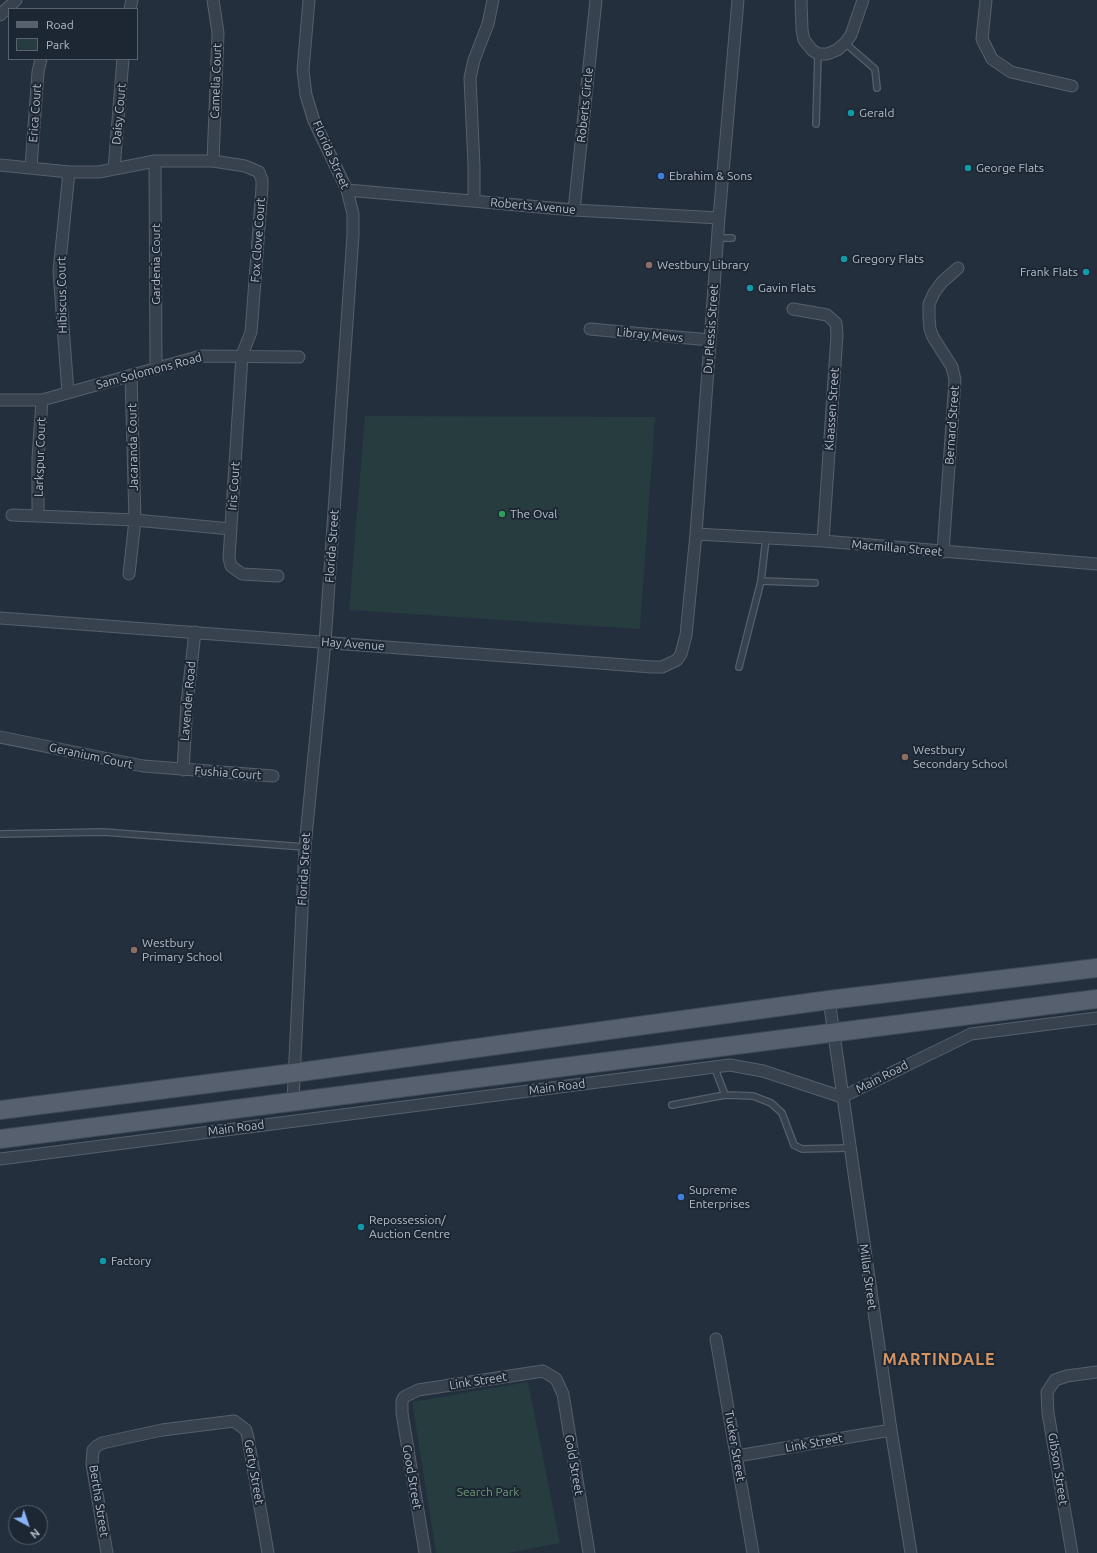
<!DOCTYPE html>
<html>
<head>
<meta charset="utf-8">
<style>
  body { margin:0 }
  #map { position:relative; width:1097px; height:1553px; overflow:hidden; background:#242f3e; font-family:Ubuntu,sans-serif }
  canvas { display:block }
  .legend { position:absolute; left:8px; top:8px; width:130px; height:52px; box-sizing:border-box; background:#1d2633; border:1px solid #59626f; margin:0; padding:5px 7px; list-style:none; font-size:12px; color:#b4bcc9 }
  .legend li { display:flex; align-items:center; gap:8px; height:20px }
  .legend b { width:20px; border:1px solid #59626f }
  .north { position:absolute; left:8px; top:1505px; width:40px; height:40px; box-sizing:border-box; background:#1d2633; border:1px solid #59626f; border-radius:50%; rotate:140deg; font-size:11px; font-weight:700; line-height:16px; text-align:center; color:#b4bcc9 }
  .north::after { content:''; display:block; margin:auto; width:14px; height:18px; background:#8ab4f8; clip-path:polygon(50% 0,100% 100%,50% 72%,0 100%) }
</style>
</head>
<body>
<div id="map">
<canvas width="1097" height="1553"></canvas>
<ul class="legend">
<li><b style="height:5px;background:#56606e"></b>Road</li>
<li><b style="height:11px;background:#263c3f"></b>Park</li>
</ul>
<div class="north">N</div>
</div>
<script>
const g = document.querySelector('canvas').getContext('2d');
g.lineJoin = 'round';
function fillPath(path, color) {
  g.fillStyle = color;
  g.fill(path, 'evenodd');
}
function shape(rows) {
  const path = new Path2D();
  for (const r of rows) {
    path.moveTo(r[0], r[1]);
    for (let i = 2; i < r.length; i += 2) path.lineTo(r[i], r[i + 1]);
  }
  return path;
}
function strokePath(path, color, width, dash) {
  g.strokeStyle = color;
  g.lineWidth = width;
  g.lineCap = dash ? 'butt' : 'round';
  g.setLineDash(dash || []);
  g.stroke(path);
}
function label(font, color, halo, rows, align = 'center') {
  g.font = font + ' Ubuntu,sans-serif';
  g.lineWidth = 4;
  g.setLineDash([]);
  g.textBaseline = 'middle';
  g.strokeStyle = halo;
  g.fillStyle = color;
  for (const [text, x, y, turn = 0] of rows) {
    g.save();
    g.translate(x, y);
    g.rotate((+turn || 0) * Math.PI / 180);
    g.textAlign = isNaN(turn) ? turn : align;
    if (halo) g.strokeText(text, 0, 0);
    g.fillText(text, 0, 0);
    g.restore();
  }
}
fillPath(shape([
  [365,416,655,417,640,629,349,610],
  [528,1382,560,1543,508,1553,436,1553,412,1402]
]), '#263c3f');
const service = shape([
  [845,43,875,69,877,88],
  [816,124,818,54],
  [717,238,732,238],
  [761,581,815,583],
  [739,667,761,581,766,538],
  [0,834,103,832,305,847],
  [714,1066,725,1095],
  [672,1105,725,1095,753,1096,771,1103,782,1113,794,1145,802,1149,849,1148]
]);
const minor = shape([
  [213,0,218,33,213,161],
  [801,0,802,30,804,40,812,50,818,54,827,54,837,50,845,43,851,35,863,0],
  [986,0,982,39,992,59,1011,72,1072,86],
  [130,9,132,0],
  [0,15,16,0],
  [155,161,156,368],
  [0,165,69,172,99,172,155,161,213,161,245,166,259,172,262,180,262,187,252,320,251,332,242,355,229,558,231,566,242,574,278,576],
  [31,167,38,72,41,59],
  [114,169,123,59],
  [347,190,574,210,719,218],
  [474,201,474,166,470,78,474,60,488,24,493,0],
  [574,210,596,0],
  [793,309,827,315,836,323,837,335,823,541],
  [590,329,710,340],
  [68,393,59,271,69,172],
  [0,400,42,400,201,356,299,357],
  [12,515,135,520,231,529],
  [38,515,38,458,42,400],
  [696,534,823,541,1097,564],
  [943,552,955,380,952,367,933,337,930,329,929,317,929,304,934,293,942,282,958,268],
  [129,574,135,520,131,375],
  [0,618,652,667,662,667,677,660,681,654,686,635,696,534,719,218,738,0],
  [0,737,143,766,273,776],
  [183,770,187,703,195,632],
  [829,1000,891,1430,911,1553],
  [293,1101,305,847,325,642,353,235,353,214,347,190,314,121,306,95,303,70,309,0],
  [0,1159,730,1065,763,1071,842,1097,971,1034,1097,1018],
  [716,1339,753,1553],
  [737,1456,891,1430],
  [107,1553,92,1464,93,1450,97,1446,102,1443,162,1430,234,1421,246,1430,248,1438,268,1553],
  [425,1553,402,1413,402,1401,404,1397,418,1390,543,1371,556,1379,563,1394,589,1553],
  [1072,1553,1048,1413,1047,1392,1055,1380,1067,1376,1097,1372]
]);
const primary = shape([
  [0,1110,293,1073,829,1000,1097,968],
  [0,1139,1097,999]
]);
strokePath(service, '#565f6c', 8);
strokePath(minor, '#565f6c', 13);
strokePath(primary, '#414a57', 20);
strokePath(service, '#38414e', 5.5);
strokePath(minor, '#38414e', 11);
strokePath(primary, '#56606e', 18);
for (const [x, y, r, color] of [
  [851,113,4,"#0f9aa8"],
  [968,168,4,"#0f9aa8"],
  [661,176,4,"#3f7fe0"],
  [844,259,4,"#0f9aa8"],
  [649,265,4,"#8d6e63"],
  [1086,272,4,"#0f9aa8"],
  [750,288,4,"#0f9aa8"],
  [502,514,4,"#2e9e5b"],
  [905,757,4,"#8d6e63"],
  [134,950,4,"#8d6e63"],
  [681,1197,4,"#3f7fe0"],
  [361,1227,4,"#0f9aa8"],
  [103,1261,4,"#0f9aa8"]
]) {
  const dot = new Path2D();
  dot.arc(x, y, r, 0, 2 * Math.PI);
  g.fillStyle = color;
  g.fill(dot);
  strokePath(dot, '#1d2633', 1.5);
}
label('12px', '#b4bcc9', '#1d2633', [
  ["Camelia Court",216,81,-88],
  ["Roberts Circle",585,105,-84],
  ["Erica Court",35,113,-86],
  ["Daisy Court",119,114,-85],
  ["Florida Street",331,155,66],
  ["Roberts Avenue",533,206,5],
  ["Fox Clove Court",258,240,-86],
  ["Gardenia Court",156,264,-90],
  ["Hibiscus Court",62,295,-91],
  ["Du Plessis Street",711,329,-86],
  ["Libray Mews",650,335,5],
  ["Sam Solomons Road",149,371,-15],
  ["Klaassen Street",832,409,-86],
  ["Bernard Street",952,425,-86],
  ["Jacaranda Court",133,447,-91],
  ["Larkspur Court",40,457,-88],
  ["Iris Court",234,486,-86],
  ["Florida Street",332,546,-86],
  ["Macmillan Street",897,548,5],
  ["Hay Avenue",353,644,4],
  ["Lavender Road",188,701,-85],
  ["Geranium Court",91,756,12],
  ["Fushia Court",228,773,4],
  ["Florida Street",304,869,-87],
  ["Main Road",882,1077,-27],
  ["Main Road",557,1087,-7],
  ["Main Road",236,1128,-7],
  ["Millar Street",868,1277,82],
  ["Link Street",478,1381,-9],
  ["Link Street",814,1443,-10],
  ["Tucker Street",735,1446,80],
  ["Gold Street",574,1465,80],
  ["Gibson Street",1058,1469,81],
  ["Gerty Street",254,1472,80],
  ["Good Street",412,1477,80],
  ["Bertha Street",99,1501,81]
]);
label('12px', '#b4bcc9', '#1d2633', [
  ["Gerald",859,113],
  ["George Flats",976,168],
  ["Ebrahim & Sons",669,176],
  ["Gregory Flats",852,259],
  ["Westbury Library",657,265],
  ["Frank Flats",1078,272,"right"],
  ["Gavin Flats",758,288],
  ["The Oval",510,514],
  ["Westbury",913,750],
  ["Secondary School",913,764],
  ["Westbury",142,943],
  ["Primary School",142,957],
  ["Supreme",689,1190],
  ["Enterprises",689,1204],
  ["Repossession/",369,1220],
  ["Auction Centre",369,1234],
  ["Factory",111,1261]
], 'left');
label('12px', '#6b9a76', '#1d2633', [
  ["Search Park",488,1492]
]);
g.letterSpacing = '1px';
label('bold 16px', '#d59563', '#1d2633', [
  ["MARTINDALE",939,1360]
]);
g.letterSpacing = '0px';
</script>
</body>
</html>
